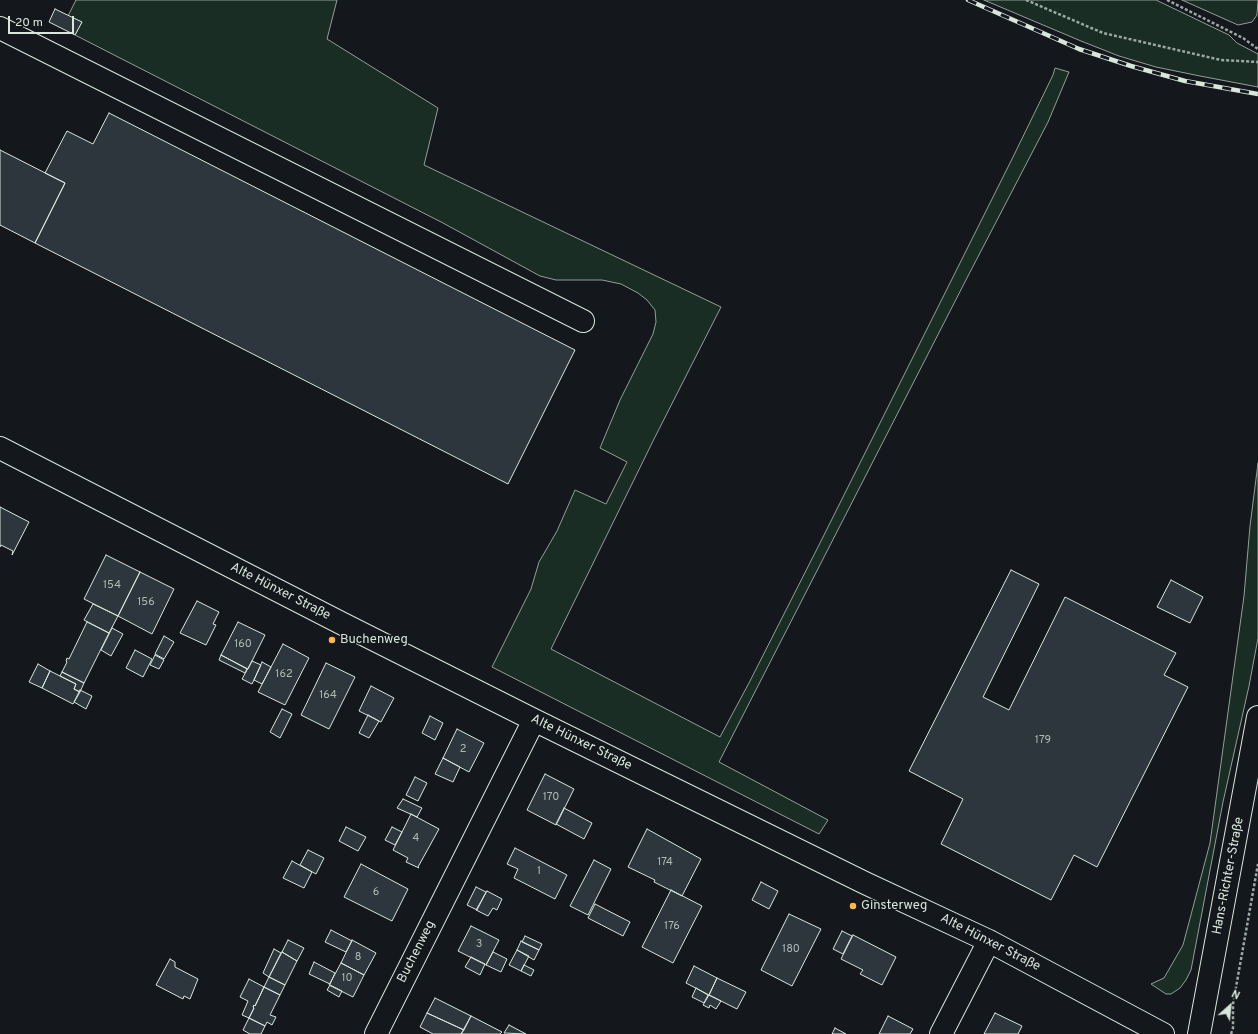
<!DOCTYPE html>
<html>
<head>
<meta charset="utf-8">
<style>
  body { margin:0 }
  #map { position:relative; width:1258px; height:1034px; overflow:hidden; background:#14181c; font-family:Overpass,sans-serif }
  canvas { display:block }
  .north { position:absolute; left:1210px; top:986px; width:40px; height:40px; -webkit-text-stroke:3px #14181c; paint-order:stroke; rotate:27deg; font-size:11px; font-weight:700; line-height:16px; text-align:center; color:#d8e6dc }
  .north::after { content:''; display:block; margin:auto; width:14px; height:18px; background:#d8e6dc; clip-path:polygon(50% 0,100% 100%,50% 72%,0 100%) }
  .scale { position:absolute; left:8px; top:16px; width:66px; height:18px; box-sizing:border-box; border:2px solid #d8e6dc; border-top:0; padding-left:5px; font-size:12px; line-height:14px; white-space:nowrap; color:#d8e6dc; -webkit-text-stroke:3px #14181c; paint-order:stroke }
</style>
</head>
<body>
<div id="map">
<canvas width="1258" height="1034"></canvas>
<div class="north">N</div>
<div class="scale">20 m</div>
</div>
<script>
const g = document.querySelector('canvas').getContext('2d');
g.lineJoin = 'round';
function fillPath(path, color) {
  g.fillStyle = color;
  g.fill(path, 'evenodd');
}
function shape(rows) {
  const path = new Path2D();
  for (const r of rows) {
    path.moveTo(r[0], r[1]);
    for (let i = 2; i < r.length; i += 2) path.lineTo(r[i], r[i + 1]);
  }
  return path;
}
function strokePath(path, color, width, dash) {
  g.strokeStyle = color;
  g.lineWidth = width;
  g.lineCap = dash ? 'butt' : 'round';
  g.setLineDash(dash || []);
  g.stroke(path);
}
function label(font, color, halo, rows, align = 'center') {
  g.font = font + ' Overpass,sans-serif';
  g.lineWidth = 3;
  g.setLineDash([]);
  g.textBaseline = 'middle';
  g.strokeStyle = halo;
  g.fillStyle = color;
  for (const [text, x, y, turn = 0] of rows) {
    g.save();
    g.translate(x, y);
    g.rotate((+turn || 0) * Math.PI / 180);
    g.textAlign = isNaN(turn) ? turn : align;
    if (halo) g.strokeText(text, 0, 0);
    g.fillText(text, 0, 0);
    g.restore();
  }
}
const green = shape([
  [76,0,337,0,327,39,438,108,424,165,721,307,653,441,551,649,720,737,750,681,820,543,1013,157,1053,75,1055,68,1069,72,1048,122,968,276,719,762,828,820,819,834,492,667,531,589,539,562,557,531,575,490,606,504,627,462,600,448,620,400,653,334,656,322,655,310,647,300,638,293,621,284,602,280,556,280,540,276,443,223,75,35,82,22,68,16,76,0],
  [984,0,1156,0,1229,35,1237,43,1258,54,1258,87,1200,76,1156,67,1119,56,1081,41,984,0],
  [1182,0,1258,0,1257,15,1252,22,1238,25,1182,0],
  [1258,463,1258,638,1249,686,1223,802,1191,970,1186,980,1180,988,1171,994,1166,994,1151,984,1164,978,1183,945,1210,843,1244,596,1250,526,1258,463]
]);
fillPath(green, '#1a2d24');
strokePath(green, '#939e99', 1);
const building = shape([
  [55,9,82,22,75,35,49,22,55,9],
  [109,113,575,350,508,484,35,243,65,183,45,173,67,131,93,144,109,113],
  [0,150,65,183,35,243,0,225,0,150],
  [0,507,29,522,12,555,13,551,1,545,0,547,0,507],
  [106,555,140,572,118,616,84,599,106,555],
  [1011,570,1039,584,983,697,1009,710,1065,597,1176,653,1164,675,1188,687,1097,867,1074,855,1051,900,941,844,963,799,909,771,1011,570],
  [140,572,174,589,152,634,118,616,140,572],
  [1171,580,1203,597,1190,623,1157,607,1171,580],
  [197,601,219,612,213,624,216,625,206,645,180,633,197,601],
  [93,604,118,616,109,633,84,620,93,604],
  [87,622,109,633,84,683,62,672,67,662,66,661,67,658,69,659,87,622],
  [238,622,265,635,248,669,221,655,238,622],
  [112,628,123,634,111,656,101,650,112,628],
  [164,636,174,642,164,659,155,654,164,636],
  [283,644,309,658,285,705,258,692,283,644],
  [135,650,152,659,143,677,126,668,135,650],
  [155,655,164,660,159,669,150,665,155,655],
  [221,655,247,669,245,673,219,660,221,655],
  [252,661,261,665,252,684,242,679,252,661],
  [262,662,271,667,262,684,254,680,262,662],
  [326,663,355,677,329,729,301,715,326,663],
  [38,664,50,671,42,688,29,682,38,664],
  [50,671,76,684,74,689,80,692,73,704,42,688,50,671],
  [62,672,84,683,80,692,74,689,76,684,60,676,62,672],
  [371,686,394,698,381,722,359,711,371,686],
  [80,690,92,696,86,709,74,702,80,690],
  [282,709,292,714,280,738,270,732,282,709],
  [368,715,379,721,369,738,359,733,368,715],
  [430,716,443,723,435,740,422,733,430,716],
  [457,729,484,743,469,772,443,758,457,729],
  [443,758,460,767,453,782,435,774,443,758],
  [545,774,574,789,556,825,527,810,545,774],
  [415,777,427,783,418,801,406,795,415,777],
  [403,799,422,808,417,817,397,808,403,799],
  [564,808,592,823,584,839,556,824,564,808],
  [411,814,439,829,418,867,419,868,406,862,408,858,393,850,411,814],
  [346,827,366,837,358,851,339,841,346,827],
  [392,827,402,832,395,845,385,840,392,827],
  [647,829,701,859,682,896,654,882,655,880,628,867,647,829],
  [515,848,567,875,555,899,514,878,518,869,507,864,515,848],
  [308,850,324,858,316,874,300,865,308,850],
  [594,860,611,869,588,915,570,906,594,860],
  [292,861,312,872,304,888,283,878,292,861],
  [361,864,408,889,392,921,344,897,361,864],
  [761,882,778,891,769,909,752,900,761,882],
  [476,887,486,892,477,910,467,905,476,887],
  [671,890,702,906,673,963,642,947,671,890],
  [487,891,502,899,497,910,493,908,488,916,476,910,487,891],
  [595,904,630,922,623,936,588,918,595,904],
  [789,914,821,929,792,986,761,970,789,914],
  [471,926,499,940,486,965,458,951,471,926],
  [331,930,352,941,346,952,325,942,331,930],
  [842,931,852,936,843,954,833,949,842,931],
  [853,935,896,957,882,985,860,974,863,970,841,959,853,935],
  [525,936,542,944,539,950,522,942,525,936],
  [288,940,304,948,297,961,282,952,288,940],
  [352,940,376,953,364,975,341,963,352,940],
  [521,941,539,950,534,960,517,950,521,941],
  [274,949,281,953,269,977,263,973,274,949],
  [517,950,529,956,521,971,509,965,517,950],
  [282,952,297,961,285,985,269,977,282,952],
  [493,952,507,959,501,972,486,965,493,952],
  [471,957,485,964,480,975,465,967,471,957],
  [170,959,175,962,175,967,198,979,190,999,184,996,183,999,156,985,170,959],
  [314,962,335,973,330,984,309,974,314,962],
  [341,963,364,975,353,997,329,985,341,963],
  [524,965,534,970,531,976,521,971,524,965],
  [694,966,717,978,709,995,686,983,694,966],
  [269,977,285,985,280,995,264,987,269,977],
  [717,978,746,992,737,1009,709,995,717,978],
  [249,979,264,987,255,1006,254,1005,253,1007,254,1008,249,1018,242,1015,248,1001,240,997,249,979],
  [330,985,342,991,339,997,327,990,330,985],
  [264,987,280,995,270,1015,276,1017,272,1025,267,1022,265,1026,249,1018,254,1008,253,1007,254,1005,255,1006,264,987],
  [696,988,708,995,704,1003,692,997,696,988],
  [709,995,721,1001,716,1009,710,1005,709,1008,703,1005,709,995],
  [435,998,471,1016,464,1030,427,1013,435,998],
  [427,1013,464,1030,461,1034,433,1034,420,1027,427,1013],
  [995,1013,1022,1026,1018,1034,984,1034,995,1013],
  [471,1016,502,1032,500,1034,461,1034,471,1016],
  [888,1016,913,1029,910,1034,879,1034,888,1016],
  [249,1018,265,1026,261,1034,250,1034,243,1030,249,1018],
  [509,1025,526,1034,504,1033,509,1025],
  [835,1028,846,1034,832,1034,835,1028]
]);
fillPath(building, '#2c363c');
strokePath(building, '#d8e6dc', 1);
const minor = shape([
  [0,28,583,321],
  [0,448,341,623,534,720,865,883,989,941,1163,1034],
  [376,1034,534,720],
  [941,1034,989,941]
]);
const major = shape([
  [1199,1034,1258,717]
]);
strokePath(minor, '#d8e6dc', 24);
strokePath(major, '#d8e6dc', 24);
strokePath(shape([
  [1026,0,1103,33,1221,60,1258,62],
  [1167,0,1243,38,1258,49],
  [1231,1034,1233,1028,1233,1004,1258,864]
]), '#9da8a2', 2.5, [3, 2]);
strokePath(minor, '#14181c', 22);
strokePath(major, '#14181c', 22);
const rail = shape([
  [968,0,1079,49,1131,66,1185,81,1258,94]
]);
strokePath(rail, '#d8e6dc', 4.5);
strokePath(rail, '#14181c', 3, [9]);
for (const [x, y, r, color] of [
  [332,640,4,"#ffb74d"],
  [853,906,4,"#ffb74d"]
]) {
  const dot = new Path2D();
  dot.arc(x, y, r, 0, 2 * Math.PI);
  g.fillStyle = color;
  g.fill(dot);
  strokePath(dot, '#14181c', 1.5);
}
label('11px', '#adbab4', null, [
  ["154",112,586],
  ["156",146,603],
  ["160",243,645],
  ["162",284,675],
  ["164",328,696],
  ["179",1043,741],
  ["2",463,750],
  ["170",551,798],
  ["4",416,839],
  ["174",665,863],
  ["1",539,872],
  ["6",376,893],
  ["176",672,927],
  ["3",479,945],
  ["180",791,950],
  ["8",358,958],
  ["10",347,979]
]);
label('13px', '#d8e6dc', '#14181c', [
  ["Alte Hünxer Straße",280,592,27],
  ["Alte Hünxer Straße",581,743,26],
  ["Hans-Richter-Straße",1229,876,-79],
  ["Alte Hünxer Straße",990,943,27],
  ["Buchenweg",417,952,-63]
]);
label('13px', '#d8e6dc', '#14181c', [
  ["Buchenweg",340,640],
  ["Ginsterweg",861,906]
], 'left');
</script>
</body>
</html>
